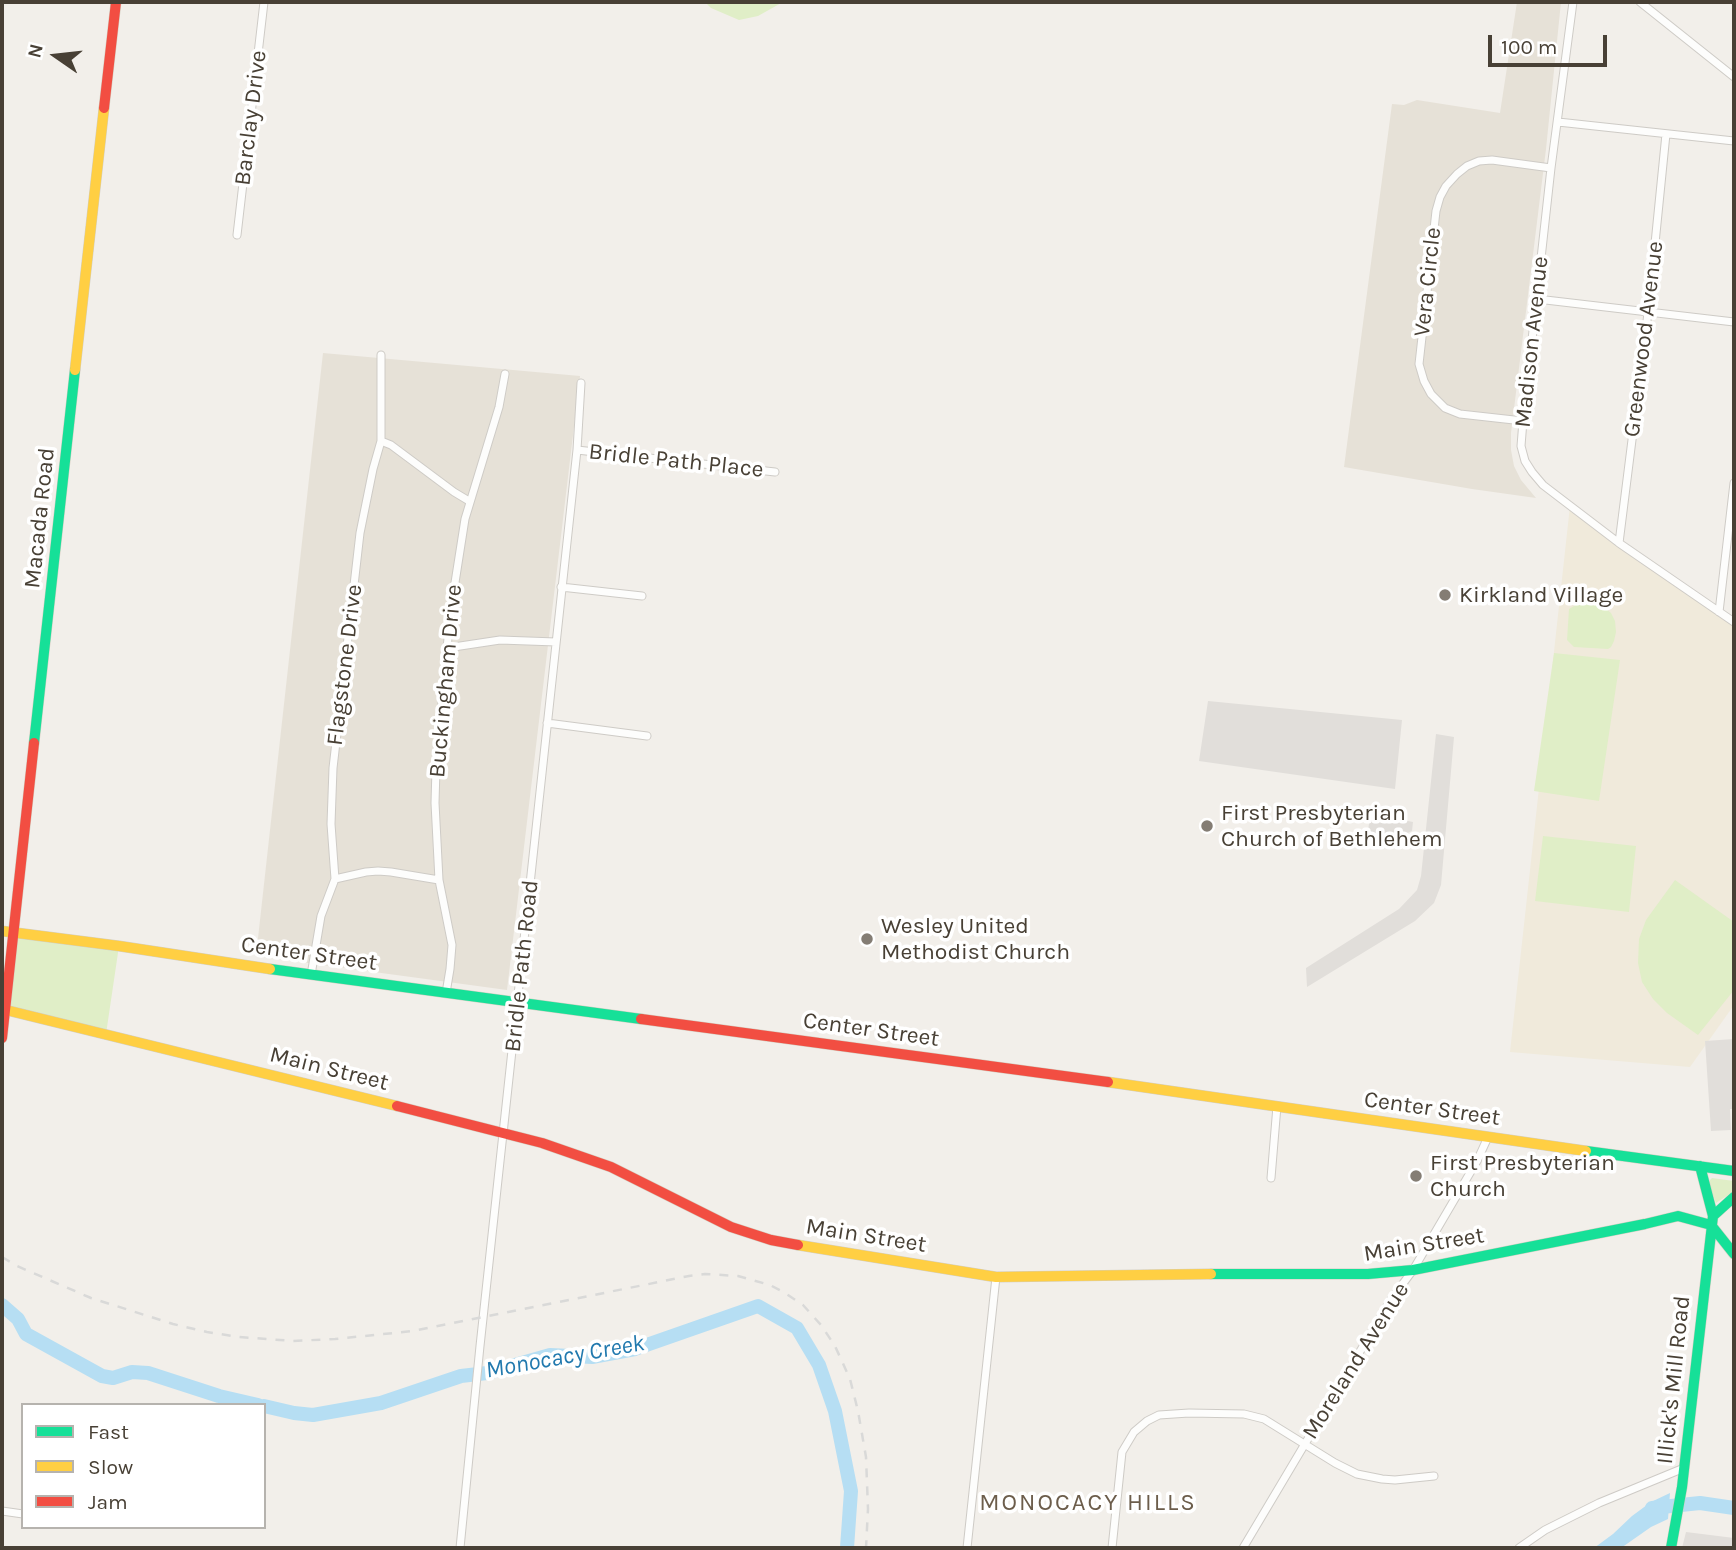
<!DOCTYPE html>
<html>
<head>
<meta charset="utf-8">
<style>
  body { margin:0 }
  #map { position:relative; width:1736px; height:1550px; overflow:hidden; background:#f2efea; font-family:Karla,sans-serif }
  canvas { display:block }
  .frame { position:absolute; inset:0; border:4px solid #484035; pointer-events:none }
  .legend { position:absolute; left:21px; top:1403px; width:245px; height:126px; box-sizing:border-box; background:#fff; border:2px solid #b6b3ae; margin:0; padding:9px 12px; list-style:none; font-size:21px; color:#484035 }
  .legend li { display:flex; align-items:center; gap:14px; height:35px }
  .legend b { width:35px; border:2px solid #b6b3ae }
  .north { position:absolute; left:21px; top:21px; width:70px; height:70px; -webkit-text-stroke:5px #fff; paint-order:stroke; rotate:284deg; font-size:19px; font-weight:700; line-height:28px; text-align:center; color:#484035 }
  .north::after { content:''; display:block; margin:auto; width:24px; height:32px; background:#484035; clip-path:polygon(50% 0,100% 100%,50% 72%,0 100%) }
  .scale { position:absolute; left:1488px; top:35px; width:119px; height:32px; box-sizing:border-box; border:4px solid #484035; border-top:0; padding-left:9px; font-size:21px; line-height:24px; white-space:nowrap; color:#484035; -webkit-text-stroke:5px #fff; paint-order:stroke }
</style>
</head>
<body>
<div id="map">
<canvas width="1736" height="1550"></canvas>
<div class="frame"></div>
<ul class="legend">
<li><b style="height:9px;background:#16e098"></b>Fast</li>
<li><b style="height:9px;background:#ffcf43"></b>Slow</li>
<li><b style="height:9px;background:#f24e42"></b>Jam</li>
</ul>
<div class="north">N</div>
<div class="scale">100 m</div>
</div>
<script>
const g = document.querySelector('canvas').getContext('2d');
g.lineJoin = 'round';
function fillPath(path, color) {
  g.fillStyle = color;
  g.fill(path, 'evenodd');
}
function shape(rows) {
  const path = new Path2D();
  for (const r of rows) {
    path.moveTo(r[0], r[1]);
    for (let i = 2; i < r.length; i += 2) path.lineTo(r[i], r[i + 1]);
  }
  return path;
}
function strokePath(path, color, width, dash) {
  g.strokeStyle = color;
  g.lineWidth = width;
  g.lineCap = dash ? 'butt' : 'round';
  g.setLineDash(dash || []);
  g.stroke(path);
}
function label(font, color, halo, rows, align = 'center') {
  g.font = font + ' Karla,sans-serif';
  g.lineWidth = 7;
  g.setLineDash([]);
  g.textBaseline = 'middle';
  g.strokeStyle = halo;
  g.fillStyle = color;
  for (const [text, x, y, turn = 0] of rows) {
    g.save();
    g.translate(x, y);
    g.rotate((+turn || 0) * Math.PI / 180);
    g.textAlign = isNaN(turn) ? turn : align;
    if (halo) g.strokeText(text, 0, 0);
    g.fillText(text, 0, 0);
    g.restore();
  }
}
fillPath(shape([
  [1517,2,1561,2,1546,149,1511,433,1511,450,1514,466,1521,480,1536,498,1472,489,1344,467,1392,104,1404,105,1417,100,1500,113],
  [323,353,580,376,507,990,256,956]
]), '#e6e1d7');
fillPath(shape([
  [1570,506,1734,620,1734,1005,1690,1067,1510,1052]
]), '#f0eadb');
fillPath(shape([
  [705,2,783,2,758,16,739,20,711,8],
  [1581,602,1588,602,1601,605,1611,613,1615,621,1616,632,1614,641,1611,647,1608,649,1574,647,1567,640,1569,609],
  [1554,653,1620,660,1599,801,1534,791],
  [1543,836,1636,846,1629,912,1535,901],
  [1675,880,1734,922,1734,990,1698,1035,1667,1013,1653,999,1642,982,1638,963,1639,939,1646,920],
  [13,933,119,946,106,1034,6,1010],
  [1712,1178,1734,1181,1734,1191,1716,1203,1709,1184,1710,1180]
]), '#e0eec7');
fillPath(shape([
  [1208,701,1402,720,1395,789,1199,761],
  [1436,734,1454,737,1441,885,1434,903,1415,921,1307,987,1306,968,1399,909,1417,890,1421,876],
  [1371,812,1398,812,1403,820,1413,822,1412,831,1401,836,1390,835,1388,843,1366,842],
  [1734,1039,1734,1109,1730,1109,1731,1130,1711,1131,1705,1041],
  [1686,1532,1734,1538,1734,1548,1682,1548]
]), '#e1deda');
fillPath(shape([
  [1670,1493,1668,1519,1651,1527,1621,1548,1594,1548,1613,1534,1632,1516,1651,1502]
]), '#b6def3');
strokePath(shape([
  [2,1305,18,1319,26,1334,102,1376,113,1378,132,1372,148,1373,219,1396,258,1405],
  [264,1406,294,1413,313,1415,381,1403,461,1376,487,1373,550,1355,592,1357,635,1349,758,1306,797,1328,819,1365,835,1411,851,1491,847,1548],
  [1652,1508,1700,1503,1734,1508]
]), '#b6def3', 14);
const street = shape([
  [1573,2,1551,168,1523,421,1521,446,1525,461,1532,472,1543,485,1560,498,1619,543,1734,622],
  [1640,2,1734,77],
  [1558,122,1734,141],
  [237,235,264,2],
  [1537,299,1734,322],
  [1523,421,1460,414,1445,408,1431,394,1424,381,1419,364,1436,211,1440,197,1446,186,1457,174,1467,166,1479,161,1492,160,1551,168],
  [381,441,391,445,454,492,469,501],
  [577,450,775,472],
  [1619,543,1648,313,1666,134],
  [561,587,642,596],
  [1719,612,1734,483],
  [447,648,500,640,556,642],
  [547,723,647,736],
  [335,879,366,872,378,871,391,872,439,880],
  [311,975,321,916,335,879,331,824,333,768,360,533,373,469,381,441,381,355],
  [446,993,450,969,452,945,439,880,435,803,436,768,447,648,451,608,465,519,499,407,505,374],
  [1271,1178,1277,1106],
  [2,1511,23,1514],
  [460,1548,480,1346,577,450,581,383],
  [967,1548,996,1277],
  [1112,1548,1122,1452,1134,1432,1147,1421,1159,1415,1189,1413,1244,1414,1264,1419,1335,1463,1357,1474,1382,1479,1395,1480,1434,1476],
  [1243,1548,1390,1301,1413,1270,1477,1161,1488,1137],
  [1519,1548,1545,1530,1599,1503,1684,1468]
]);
const fast = shape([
  [34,743,75,370],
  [270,969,641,1019],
  [1586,1151,1734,1171],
  [1713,1216,1734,1197],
  [1211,1274,1368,1274,1413,1270,1645,1224,1678,1216,1711,1225,1734,1254],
  [1671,1548,1682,1487,1713,1216,1700,1166]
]);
const slow = shape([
  [75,370,104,108],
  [2,931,119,946,270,969],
  [6,1010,397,1106],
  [1108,1082,1586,1151],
  [798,1245,996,1277,1211,1274]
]);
const jam = shape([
  [104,108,116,2],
  [641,1019,1108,1082],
  [2,1038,34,743],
  [397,1106,542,1143,611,1167,731,1227,771,1240,798,1245]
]);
strokePath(street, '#cecbc6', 9);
strokePath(fast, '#d3cec1', 11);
strokePath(slow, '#d3cec1', 11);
strokePath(jam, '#d3cec1', 11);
strokePath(street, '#fdfdfc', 7);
strokePath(fast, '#16e098', 10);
strokePath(slow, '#ffcf43', 10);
strokePath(jam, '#f24e42', 10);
strokePath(shape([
  [2,1257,17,1266,91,1298,173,1324,207,1332,239,1337,293,1341,335,1339,413,1331,689,1276,705,1274,738,1276,770,1285,785,1293,803,1305,821,1325,835,1346,850,1379,858,1411,866,1457,868,1509,866,1548]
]), '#d9d9d8', 2.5, [9, 9]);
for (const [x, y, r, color] of [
  [1445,595,7,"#847d74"],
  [1207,826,7,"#847d74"],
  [867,939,7,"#847d74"],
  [1416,1176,7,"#847d74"]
]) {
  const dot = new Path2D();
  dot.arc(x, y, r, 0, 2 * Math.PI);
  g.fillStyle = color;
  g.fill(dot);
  strokePath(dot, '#fff', 2.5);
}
label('23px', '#484035', '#fff', [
  ["Barclay Drive",251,118,-83],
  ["Vera Circle",1428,282,-84],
  ["Greenwood Avenue",1644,339,-83],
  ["Madison Avenue",1532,342,-84],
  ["Bridle Path Place",676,461,6],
  ["Macada Road",40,518,-84],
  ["Flagstone Drive",345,665,-83],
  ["Buckingham Drive",446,681,-85],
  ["Center Street",309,954,8],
  ["Bridle Path Road",522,966,-84],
  ["Center Street",871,1030,8],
  ["Main Street",329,1069,14],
  ["Center Street",1432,1109,8],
  ["Main Street",866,1236,9],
  ["Main Street",1424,1245,-9],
  ["Moreland Avenue",1356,1361,-58],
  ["Illick's Mill Road",1674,1380,-84]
]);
label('23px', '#484035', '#fff', [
  ["Kirkland Village",1459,595],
  ["First Presbyterian",1221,813],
  ["Church of Bethlehem",1221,839],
  ["Wesley United",881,926],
  ["Methodist Church",881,952],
  ["First Presbyterian",1430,1163],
  ["Church",1430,1189]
], 'left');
label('italic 24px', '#2179ae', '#fff', [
  ["Monocacy Creek",565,1357,-10]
]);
g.letterSpacing = '2px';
label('24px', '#6c5d4b', '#fff', [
  ["MONOCACY HILLS",1088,1503]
]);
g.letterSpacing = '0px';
</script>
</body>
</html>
